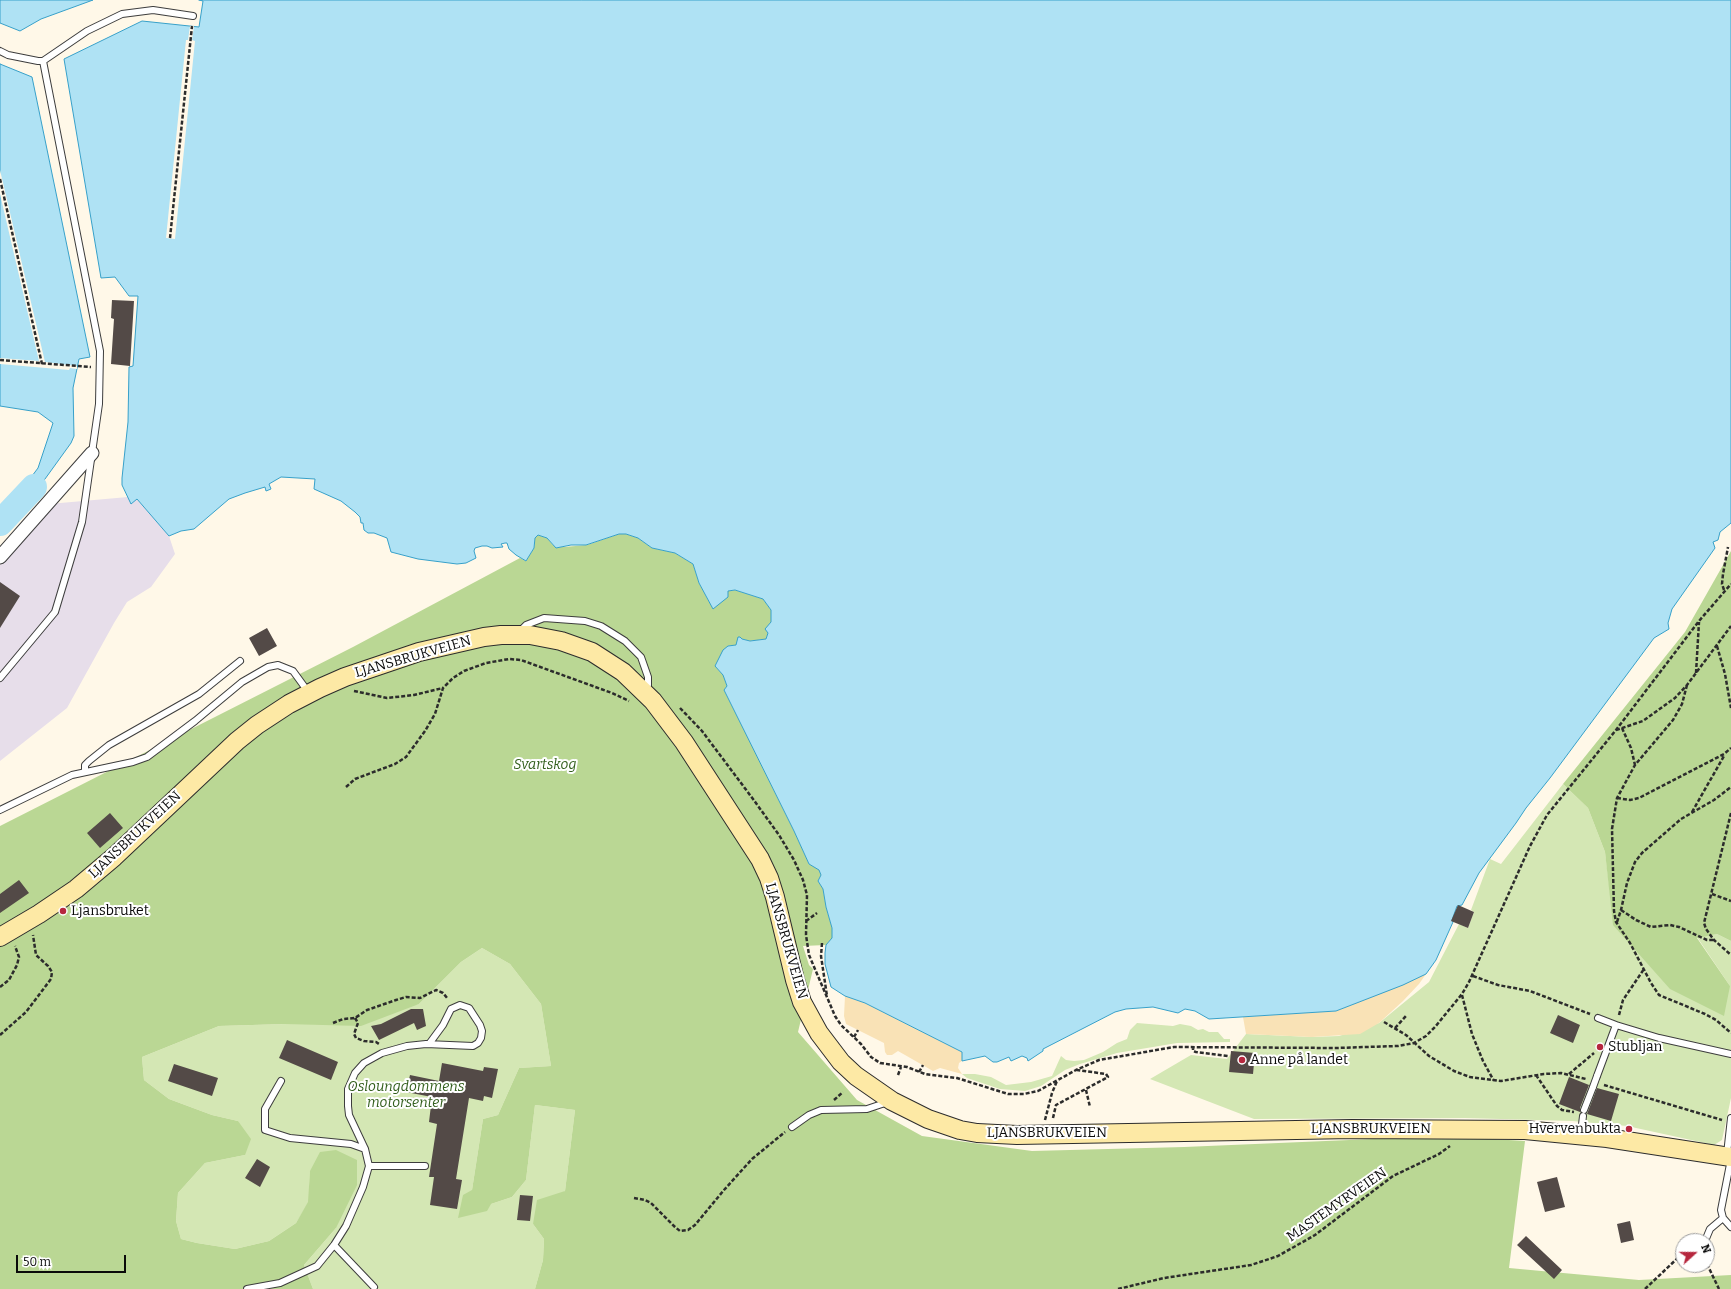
<!DOCTYPE html>
<html>
<head>
<meta charset="utf-8">
<style>
  body { margin:0 }
  #map { position:relative; width:1731px; height:1289px; overflow:hidden; background:#fff8e8; font-family:Bitter,serif }
  canvas { display:block }
  .north { position:absolute; left:1675px; top:1233px; width:40px; height:40px; box-sizing:border-box; background:#fff; border:1px solid #9d9d9d; border-radius:50%; rotate:69deg; font-size:11px; font-weight:700; line-height:16px; text-align:center; color:#0a0a0a }
  .north::after { content:''; display:block; margin:auto; width:14px; height:18px; background:#b6273e; clip-path:polygon(50% 0,100% 100%,50% 72%,0 100%) }
  .scale { position:absolute; left:16px; top:1255px; width:110px; height:18px; box-sizing:border-box; border:2px solid #0a0a0a; border-top:0; padding-left:5px; font-size:12px; line-height:14px; white-space:nowrap; color:#0a0a0a; -webkit-text-stroke:3px #fff; paint-order:stroke }
</style>
</head>
<body>
<div id="map">
<canvas width="1731" height="1289"></canvas>
<div class="north">N</div>
<div class="scale">50 m</div>
</div>
<script>
const g = document.querySelector('canvas').getContext('2d');
g.lineJoin = 'round';
function fillPath(path, color) {
  g.fillStyle = color;
  g.fill(path, 'evenodd');
}
function shape(rows) {
  const path = new Path2D();
  for (const r of rows) {
    path.moveTo(r[0], r[1]);
    for (let i = 2; i < r.length; i += 2) path.lineTo(r[i], r[i + 1]);
  }
  return path;
}
function strokePath(path, color, width, dash) {
  g.strokeStyle = color;
  g.lineWidth = width;
  g.lineCap = dash ? 'butt' : 'round';
  g.setLineDash(dash || []);
  g.stroke(path);
}
function label(font, color, halo, rows, align = 'center') {
  g.font = font + ' Bitter,serif';
  g.lineWidth = 4;
  g.setLineDash([]);
  g.textBaseline = 'middle';
  g.strokeStyle = halo;
  g.fillStyle = color;
  for (const [text, x, y, turn = 0] of rows) {
    g.save();
    g.translate(x, y);
    g.rotate((+turn || 0) * Math.PI / 180);
    g.textAlign = isNaN(turn) ? turn : align;
    if (halo) g.strokeText(text, 0, 0);
    g.fillText(text, 0, 0);
    g.restore();
  }
}
fillPath(shape([
  [128,497,131,503,137,499,169,536,175,554,151,587,127,602,114,623,67,708,0,761,0,565,49,504]
]), '#e7deea');
fillPath(shape([
  [1563,784,1588,808,1605,852,1614,925,1730,986,1697,937,1717,934,1731,941,1731,1098,1722,1140,1714,1145,1627,1126,1572,1121,1465,1118,1254,1119,1150,1079,1191,1055,1227,1059,1246,1034,1312,1037,1339,1036,1379,1023,1429,982,1459,924,1468,928,1474,912,1471,910,1490,859,1501,864],
  [482,948,510,964,541,1004,551,1066,519,1068,498,1115,483,1119,472,1190,491,1204,512,1197,526,1180,535,1105,575,1110,565,1191,533,1224,544,1239,543,1260,535,1289,313,1289,304,1265,336,1228,310,1171,309,1202,296,1223,269,1241,235,1249,197,1243,181,1239,176,1221,178,1193,205,1163,245,1155,238,1121,212,1115,169,1099,144,1080,142,1057,219,1026,285,1024,419,1004,461,962],
  [1137,1023,1173,1026,1180,1024,1191,1026,1198,1030,1203,1029,1209,1032,1218,1032,1224,1039,1230,1039,1230,1042,1177,1043,1117,1053,1080,1064,1065,1070,1041,1086,1025,1091,1000,1089,967,1078,962,1074,975,1074,991,1077,1006,1085,1031,1082,1052,1076,1061,1056,1066,1060,1074,1061,1084,1060,1103,1052,1117,1043,1127,1039,1130,1030]
]), '#d4e7b4');
fillPath(shape([
  [619,534,626,534,638,538,652,548,675,553,693,564,699,583,713,609,728,591,735,590,763,599,771,610,771,622,766,629,768,633,766,639,750,641,742,639,738,641,736,645,728,646,715,666,723,675,727,686,724,690,794,831,809,864,819,869,821,875,818,881,823,889,826,907,832,928,832,938,826,945,803,946,809,965,813,969,798,1032,857,1100,922,1136,1032,1151,1184,1147,1444,1136,1525,1141,1509,1268,1639,1280,1731,1275,1731,1289,535,1289,543,1260,544,1239,533,1224,537,1200,565,1191,575,1110,535,1105,526,1180,512,1197,491,1204,487,1211,458,1218,463,1195,472,1190,483,1119,498,1115,519,1068,551,1066,541,1004,510,964,482,948,461,962,419,1004,361,1026,285,1024,219,1026,142,1057,144,1080,169,1099,212,1115,238,1121,251,1139,245,1155,205,1163,178,1193,176,1221,181,1239,197,1243,235,1249,269,1241,296,1223,308,1202,310,1171,320,1152,336,1150,357,1160,357,1185,336,1228,304,1265,313,1289,0,1289,0,826,353,647,520,558,526,561,534,548,535,538,538,535,547,538,553,545,564,547,587,545],
  [1731,551,1731,941,1717,934,1697,938,1730,986,1724,1016,1670,989,1613,925,1605,852,1588,808,1563,784,1685,632]
]), '#bad794');
fillPath(shape([
  [1426,974,1419,984,1403,1001,1379,1023,1360,1034,1312,1037,1246,1034,1243,1017,1336,1011],
  [845,996,865,1003,962,1052,962,1061,959,1063,958,1068,962,1074,940,1068,933,1071,898,1051,892,1055,887,1055,885,1052,884,1043,846,1024,844,1016]
]), '#f9e2b6');
const water = shape([
  [0,0,93,0,41,19,20,31,0,23,0,0],
  [199,0,1731,0,1731,523,1720,532,1718,540,1713,542,1715,548,1672,609,1668,623,1669,629,1654,638,1550,778,1526,808,1516,823,1479,873,1462,905,1457,906,1452,920,1453,922,1436,960,1426,974,1403,985,1336,1011,1209,1019,1195,1011,1185,1009,1178,1013,1153,1007,1126,1009,1115,1012,1043,1049,1043,1051,1028,1061,1027,1058,1022,1056,1011,1061,1009,1057,997,1062,993,1062,985,1056,962,1061,962,1052,865,1003,845,996,831,987,825,964,825,953,826,945,832,938,832,928,826,907,823,889,818,881,821,875,819,870,809,864,794,831,724,690,727,686,723,675,715,666,723,650,728,646,736,645,738,637,740,637,742,639,750,641,766,639,768,633,765,629,771,622,771,610,763,599,735,590,728,591,728,597,713,609,699,583,693,564,675,553,652,548,638,538,626,534,619,534,586,545,571,545,556,548,547,538,538,535,535,538,534,548,526,561,516,555,509,549,507,543,505,543,501,544,503,547,492,548,487,546,482,546,475,548,474,551,476,558,466,563,457,564,418,559,391,552,387,538,374,533,368,533,364,530,363,523,361,523,360,517,355,512,341,501,314,489,315,479,281,477,269,484,271,489,266,491,265,487,245,493,229,499,194,529,181,531,169,536,137,499,131,504,122,485,122,478,128,422,129,367,133,366,138,296,129,296,115,277,101,278,64,59,142,21,199,27,203,1,199,0],
  [0,64,32,77,90,357,79,359,73,388,74,436,71,443,45,479,37,488,34,487,29,480,38,468,53,423,38,412,0,406,0,64]
]);
fillPath(water, '#afe2f4');
strokePath(water, '#37a0c9', 1);
fillPath(shape([
  [190,26,194,26,192,40,195,41,175,239,166,238,186,40,188,40],
  [0,170,45,362,77,366,77,369,70,368,69,370,0,364,0,358,39,361,0,194]
]), '#fff8e8');
strokePath(shape([
  [0,523,34,487]
]), '#afe2f4', 26);
fillPath(shape([
  [112,300,134,301,130,366,111,364,114,319,111,318],
  [0,582,20,596,0,628],
  [267,628,277,646,259,656,249,638],
  [110,813,123,828,100,848,87,833],
  [19,880,29,893,0,913,0,894],
  [1458,905,1474,912,1468,928,1451,921],
  [411,1009,423,1009,426,1026,417,1030,414,1023,379,1040,371,1026,381,1024],
  [1558,1015,1580,1025,1573,1043,1550,1033],
  [287,1040,338,1062,331,1080,279,1058],
  [1231,1051,1255,1053,1253,1074,1229,1072],
  [442,1063,483,1071,484,1067,498,1069,492,1098,484,1096,483,1101,469,1098,456,1179,462,1180,457,1209,430,1205,434,1177,429,1177,437,1124,429,1122,432,1097,406,1092,410,1075,439,1081],
  [174,1064,218,1078,212,1096,168,1081],
  [1569,1077,1589,1085,1580,1108,1580,1112,1559,1104],
  [1597,1088,1619,1094,1611,1121,1587,1114],
  [257,1159,270,1167,260,1187,245,1178],
  [1557,1177,1565,1207,1545,1212,1537,1182],
  [520,1195,533,1196,530,1221,517,1220],
  [1630,1221,1634,1240,1621,1243,1617,1224],
  [1526,1236,1562,1270,1554,1279,1517,1245]
]), '#534a47');
const lane = shape([
  [0,51,8,55,38,61,43,61,87,31,122,14,153,10,193,16],
  [519,632,526,625,544,618,585,621,601,626,625,641,641,657,648,677,648,685,646,692],
  [0,678,55,612,82,522,99,404,100,351,43,61],
  [85,771,85,765,89,761,109,745,199,694,240,661],
  [0,810,72,775,133,762,147,757,195,721,242,682,268,667,278,665,293,671,309,693],
  [1598,1018,1616,1025],
  [1597,1076,1616,1025,1659,1038,1731,1054],
  [281,1081,265,1109,265,1130,290,1138,351,1144,365,1149],
  [1584,1110,1593,1087],
  [792,1127,809,1115,821,1110,867,1109,888,1102],
  [1581,1133,1583,1116],
  [1727,1154,1731,1118],
  [1731,1159,1721,1210,1723,1218,1731,1227],
  [369,1166,425,1166],
  [1705,1241,1710,1229,1723,1218],
  [334,1245,374,1287],
  [247,1289,280,1283,317,1266,334,1245,346,1226,363,1187,369,1166,365,1149,349,1115,348,1106,348,1089,355,1073,364,1063,382,1053,407,1046,426,1044,473,1046,478,1043,481,1038,482,1031,480,1025,469,1008,460,1005,451,1009,443,1025,429,1044]
]);
const street = shape([
  [0,557,92,453]
]);
const secondary = shape([
  [0,937,39,914,76,889,114,857,237,741,257,725,289,704,320,688,345,677,419,652,484,637,501,635,530,635,561,641,592,652,623,672,653,701,684,742,760,859,769,878,775,897,795,980,802,1002,819,1033,841,1062,856,1076,892,1101,928,1119,960,1130,977,1133,1017,1135,1352,1129,1525,1130,1607,1138,1731,1157]
]);
strokePath(lane, '#3d3d3d', 8);
strokePath(street, '#3d3d3d', 15);
strokePath(secondary, '#2c2c2c', 20);
strokePath(shape([
  [0,179,42,364],
  [170,238,192,26],
  [0,360,91,367],
  [1724,590,1722,584,1723,574,1728,547],
  [1717,646,1725,674,1731,708],
  [1696,673,1699,622],
  [1687,685,1682,704,1673,720,1635,765,1617,798,1612,829,1614,911,1616,922,1630,943,1651,983,1659,995,1705,1014,1716,1020,1731,1033],
  [354,691,387,698,414,695,443,688],
  [680,708,702,731,753,799,779,835,794,860,803,880,807,895,806,935,809,955,835,1016,841,1025,861,1044,871,1057,880,1063,907,1067,925,1074,957,1078,1008,1094,1024,1094,1038,1091,1076,1070,1099,1060,1174,1047,1335,1048,1398,1046,1414,1043,1426,1036,1435,1027,1462,994,1469,982,1530,846,1547,815,1616,730,1699,621,1731,584],
  [1622,728,1631,748,1635,765],
  [1616,730,1643,721,1675,698,1687,685,1731,626],
  [346,787,355,779,395,764,406,757,425,731,435,714,443,688,453,678,464,671,486,663,509,659,521,660,612,693,629,701],
  [1617,798,1630,800,1639,798,1724,754,1731,748],
  [1692,812,1724,756],
  [1731,813,1704,923,1706,929,1714,940,1731,955],
  [1712,894,1731,901],
  [1621,910,1636,920,1651,927,1670,925,1679,927,1707,940,1714,940],
  [806,921,817,913],
  [1617,922,1621,910,1627,883,1635,862,1642,853,1681,819,1714,800,1731,787],
  [822,943,821,956,827,996],
  [1473,976,1498,985,1530,991,1590,1014],
  [0,987,9,980,17,965,19,957,15,946],
  [1462,995,1472,1034,1483,1061,1494,1081],
  [1619,1015,1623,1000,1644,969],
  [355,1018,358,1023,354,1034,356,1038,364,1041,376,1042,379,1044],
  [1384,1022,1406,1035,1429,1056,1454,1071,1470,1077,1501,1081,1544,1074,1561,1073,1586,1079],
  [333,1023,343,1019,355,1018,367,1010,396,1000,406,997,420,998,436,990,443,993,448,999],
  [1395,1028,1406,1016],
  [0,1035,26,1012,51,979,52,972,48,966,36,955,33,935],
  [854,1037,858,1030],
  [1193,1046,1193,1051,1196,1052,1228,1056],
  [919,1072,923,1065],
  [1569,1074,1594,1053],
  [898,1075,901,1067],
  [1536,1075,1557,1106,1562,1110,1574,1112],
  [1604,1085,1722,1120],
  [1086,1090,1090,1107],
  [834,1100,843,1092],
  [1053,1118,1056,1105,1108,1077,1106,1074,1077,1070],
  [1045,1120,1052,1093,1057,1081],
  [634,1198,645,1200,651,1203,675,1227,680,1231,688,1230,695,1225,724,1190,752,1159,785,1132],
  [1707,1264,1719,1289],
  [1118,1289,1164,1278,1251,1265,1278,1256,1315,1235,1393,1176,1439,1154,1450,1146],
  [1645,1289,1683,1253]
]), '#2c2c2c', 2.5, [4, 2]);
strokePath(lane, '#fff', 6);
strokePath(street, '#fff', 13);
strokePath(secondary, '#fde9a5', 18);
const laneBridge = shape([
  [1593,1087,1597,1076]
]);
strokePath(laneBridge, '#3d3d3d', 8, []);
strokePath(laneBridge, '#fff', 6);
for (const [x, y, r, color] of [
  [63,911,4,"#b6273e"],
  [1600,1047,4,"#b6273e"],
  [1242,1060,4,"#b6273e"],
  [1629,1129,4,"#b6273e"]
]) {
  const dot = new Path2D();
  dot.arc(x, y, r, 0, 2 * Math.PI);
  g.fillStyle = color;
  g.fill(dot);
  strokePath(dot, '#fff', 1.5);
}
label('14px', '#0a0a0a', '#fff', [
  ["LJANSBRUKVEIEN",413,657,-16],
  ["LJANSBRUKVEIEN",135,835,-43],
  ["LJANSBRUKVEIEN",786,941,74],
  ["LJANSBRUKVEIEN",1371,1129],
  ["LJANSBRUKVEIEN",1047,1133],
  ["MASTEMYRVEIEN",1337,1205,-35]
]);
label('italic 14px', '#335f1d', '#fff', [
  ["Svartskog",545,765],
  ["Osloungdommens",406,1087],
  ["motorsenter",406,1103]
]);
label('14px', '#0a0a0a', '#fff', [
  ["Ljansbruket",71,911],
  ["Stubljan",1608,1047],
  ["Anne på landet",1250,1060],
  ["Hvervenbukta",1621,1129,"right"]
], 'left');
</script>
</body>
</html>
